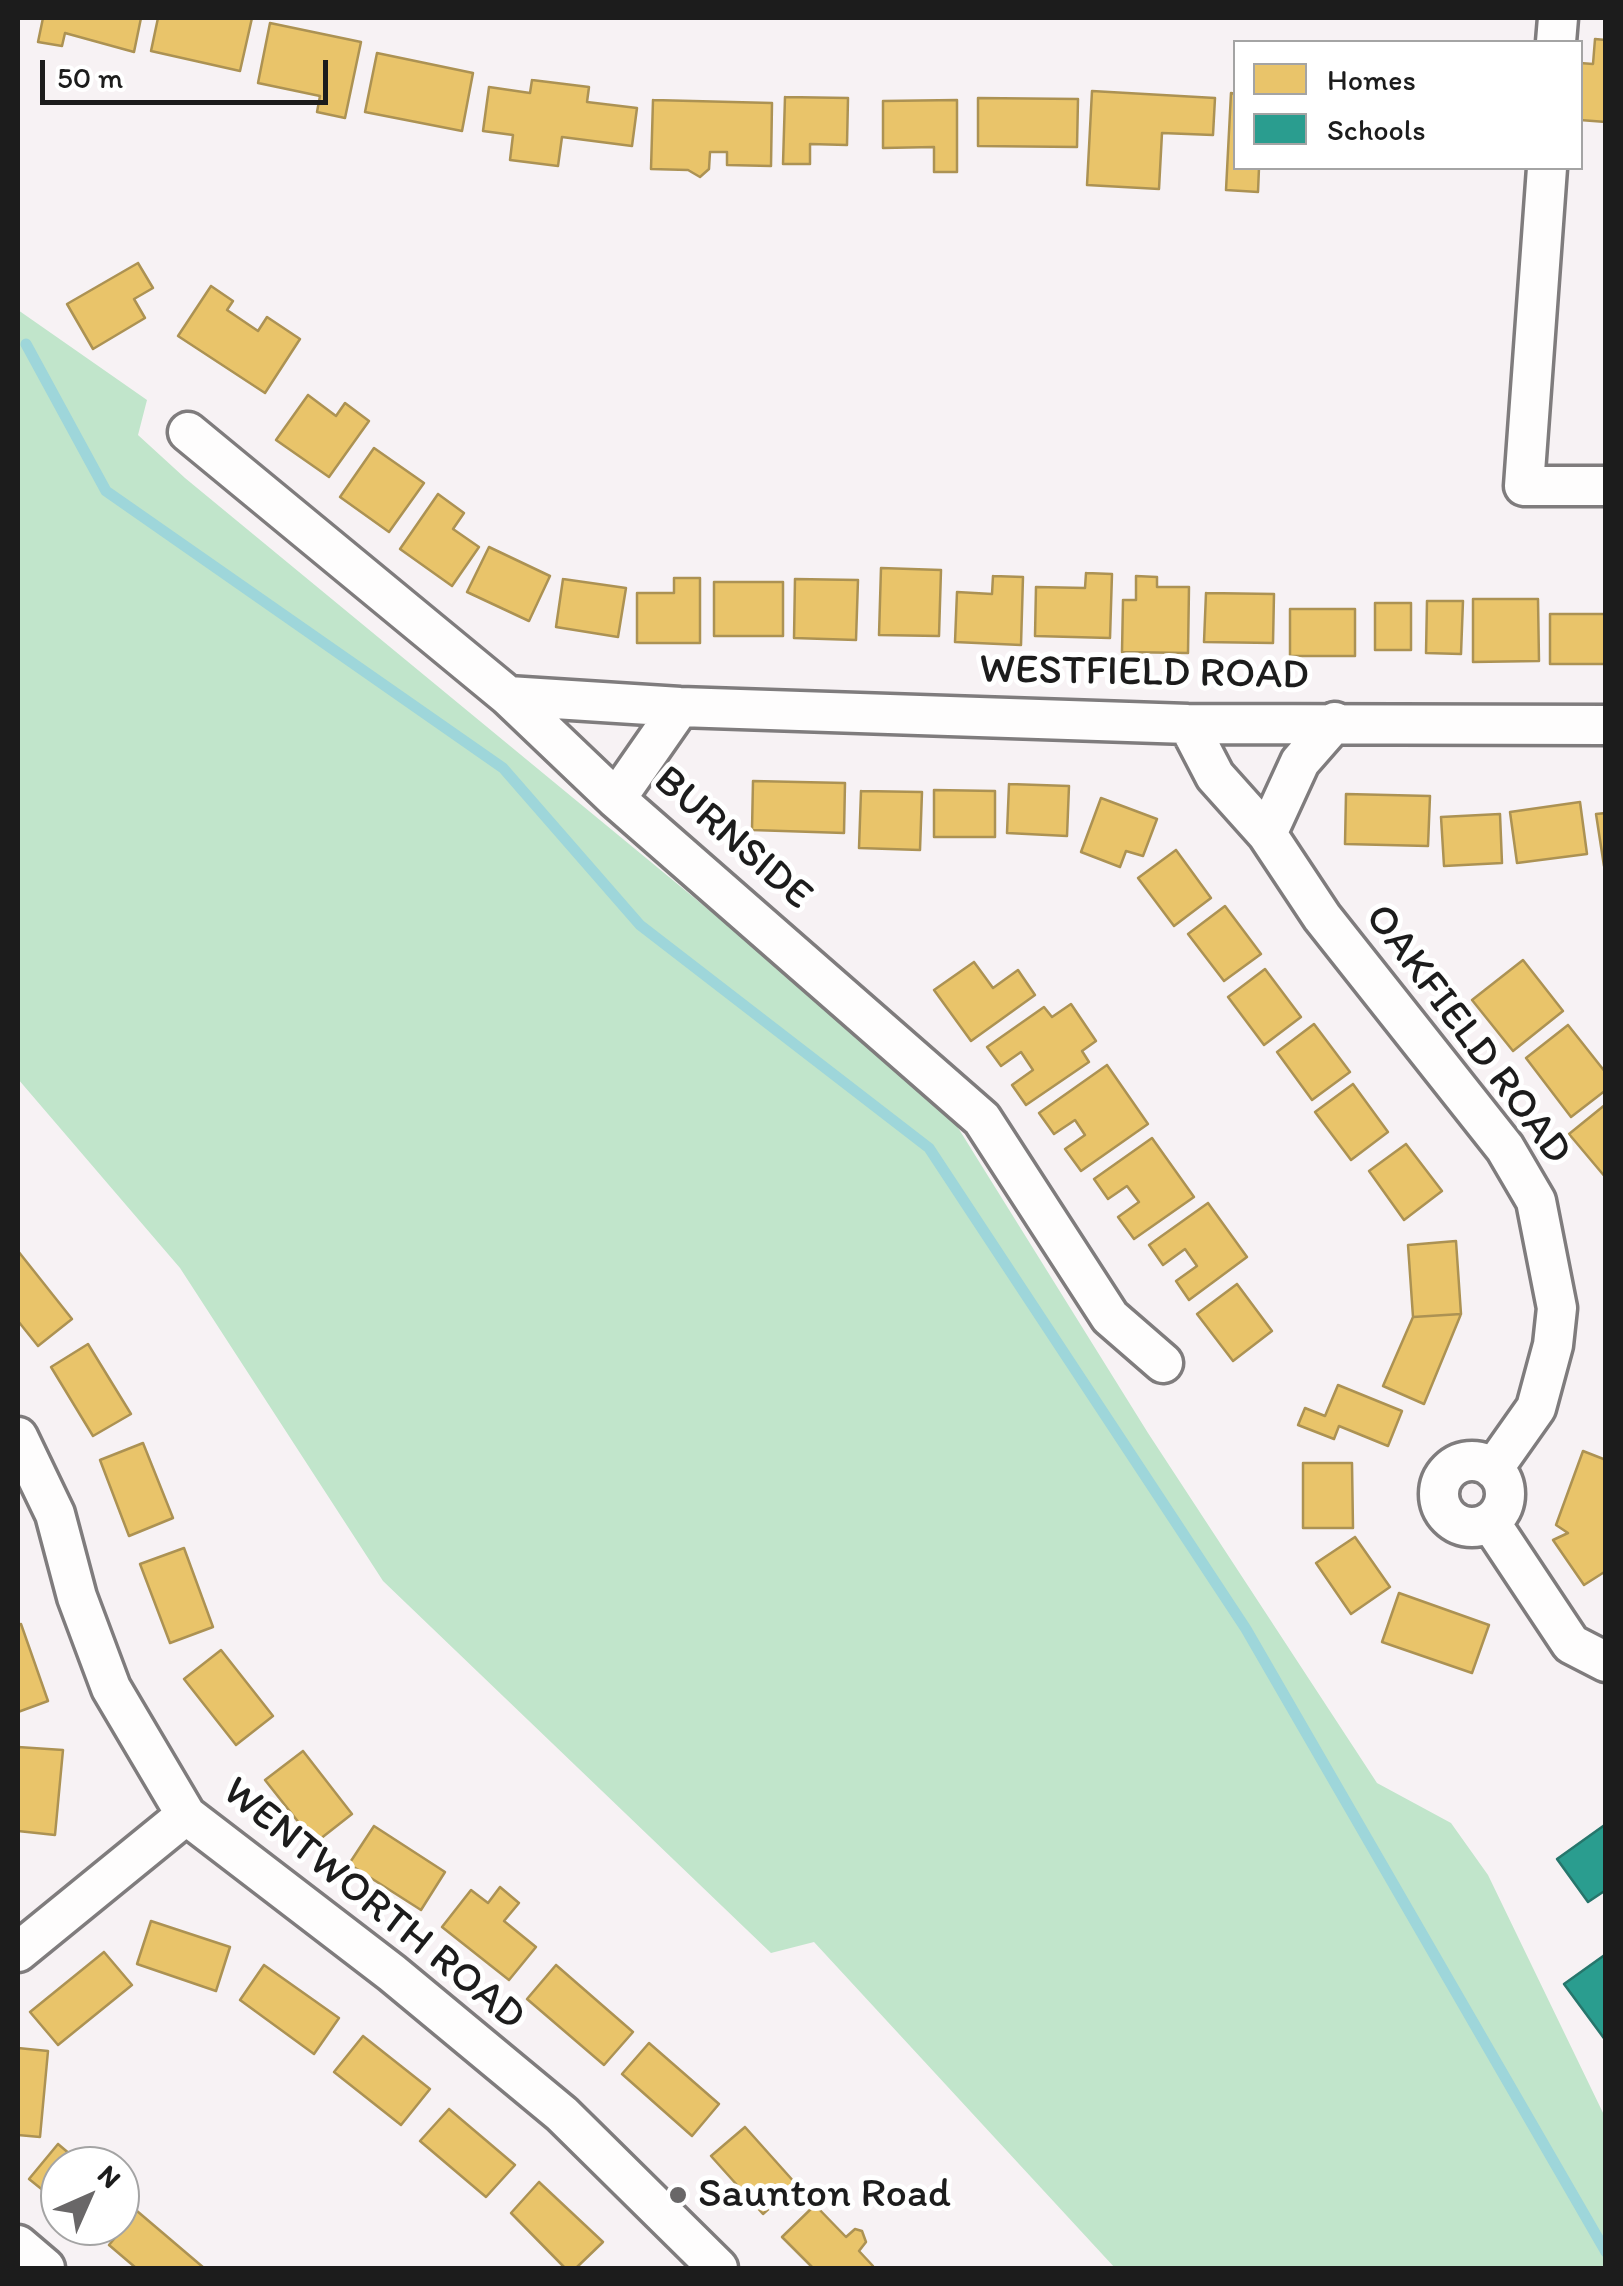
<!DOCTYPE html>
<html>
<head>
<meta charset="utf-8">
<style>
  body { margin:0 }
  #map { position:relative; width:1623px; height:2286px; overflow:hidden; background:#f7f2f4; font-family:Itim,sans-serif }
  canvas { display:block }
  .frame { position:absolute; inset:0; border:20px solid #1c1c1c; pointer-events:none }
  .legend { position:absolute; left:1233px; top:40px; width:350px; height:130px; box-sizing:border-box; background:#fff; border:2px solid #a4a4a4; margin:0; padding:12px 18px; list-style:none; font-size:30px; color:#1c1c1c }
  .legend li { display:flex; align-items:center; gap:20px; height:50px }
  .legend b { width:50px; border:2px solid #a4a4a4 }
  .north { position:absolute; left:40px; top:2146px; width:100px; height:100px; box-sizing:border-box; background:#fff; border:2px solid #a4a4a4; border-radius:50%; rotate:45deg; font-size:28px; font-weight:700; line-height:40px; text-align:center; color:#1c1c1c }
  .north::after { content:''; display:block; margin:auto; width:35px; height:45px; background:#696768; clip-path:polygon(50% 0,100% 100%,50% 72%,0 100%) }
  .scale { position:absolute; left:40px; top:60px; width:288px; height:45px; box-sizing:border-box; border:5px solid #1c1c1c; border-top:0; padding-left:12px; font-size:30px; line-height:35px; white-space:nowrap; color:#1c1c1c; -webkit-text-stroke:8px #fff; paint-order:stroke }
</style>
</head>
<body>
<div id="map">
<canvas width="1623" height="2286"></canvas>
<div class="frame"></div>
<ul class="legend">
<li><b style="height:28px;background:#e9c46a"></b>Homes</li>
<li><b style="height:28px;background:#2a9d8f"></b>Schools</li>
</ul>
<div class="north">N</div>
<div class="scale">50 m</div>
</div>
<script>
const g = document.querySelector('canvas').getContext('2d');
g.lineJoin = 'round';
function fillPath(path, color) {
  g.fillStyle = color;
  g.fill(path, 'evenodd');
}
function shape(rows) {
  const path = new Path2D();
  for (const r of rows) {
    if (r.length === 3) {
      path.moveTo(r[0] + r[2], r[1]);
      path.arc(r[0], r[1], r[2], 0, 2 * Math.PI);
      continue;
    }
    path.moveTo(r[0], r[1]);
    for (let i = 2; i < r.length; i += 2) path.lineTo(r[i], r[i + 1]);
  }
  return path;
}
function strokePath(path, color, width, dash) {
  g.strokeStyle = color;
  g.lineWidth = width;
  g.lineCap = dash ? 'butt' : 'round';
  g.setLineDash(dash || []);
  g.stroke(path);
}
function label(font, color, halo, rows, align = 'center') {
  g.font = font + ' Itim,sans-serif';
  g.lineWidth = 10;
  g.setLineDash([]);
  g.textBaseline = 'middle';
  g.strokeStyle = halo;
  g.fillStyle = color;
  for (const [text, x, y, turn = 0] of rows) {
    g.save();
    g.translate(x, y);
    g.rotate((+turn || 0) * Math.PI / 180);
    g.textAlign = isNaN(turn) ? turn : align;
    if (halo) g.strokeText(text, 0, 0);
    g.fillText(text, 0, 0);
    g.restore();
  }
}
fillPath(shape([
  [18,310,147,400,138,435,185,478,942,1102,1148,1433,1377,1783,1451,1823,1488,1875,1605,2117,1605,2268,1115,2268,814,1942,771,1953,383,1581,180,1268,18,1079]
]), '#c1e5cb');
const homes = shape([
  [43,18,141,18,134,52,65,33,62,46,38,42,43,18],
  [158,18,252,18,240,71,151,51,158,18],
  [270,23,361,42,345,118,317,112,320,96,258,83,270,23],
  [1595,39,1606,40,1606,122,1580,120,1580,63,1593,64,1595,39],
  [377,53,473,73,462,131,365,112,377,53],
  [532,80,589,87,587,102,637,108,632,146,562,137,558,166,510,160,513,135,483,131,489,87,530,93,532,80],
  [1092,91,1215,98,1213,135,1162,133,1159,189,1087,185,1092,91],
  [1231,93,1236,94,1236,168,1259,168,1258,192,1226,190,1231,93],
  [785,97,848,98,847,145,810,144,810,164,783,164,785,97],
  [978,98,1078,99,1077,147,978,146,978,98],
  [653,100,772,103,771,166,727,165,727,152,710,152,709,169,700,177,688,170,651,169,653,100],
  [957,100,957,172,934,172,934,147,883,148,883,101,957,100],
  [138,263,153,288,134,299,145,318,93,349,67,304,138,263],
  [211,286,233,301,227,310,258,331,267,317,300,339,265,393,178,336,211,286],
  [308,395,336,416,345,403,369,421,329,477,276,440,308,395],
  [374,448,424,483,389,532,340,497,374,448],
  [438,494,464,513,453,529,479,547,452,586,400,549,438,494],
  [489,547,550,576,529,621,467,592,489,547],
  [881,568,941,570,939,636,879,635,881,568],
  [1086,573,1112,574,1110,638,1035,636,1036,587,1085,588,1086,573],
  [993,576,1023,577,1021,645,955,642,957,592,992,594,993,576],
  [1136,576,1157,577,1157,587,1189,587,1188,653,1122,652,1123,600,1136,600,1136,576],
  [674,578,700,578,700,643,637,643,637,593,674,593,674,578],
  [563,579,626,588,618,637,556,627,563,579],
  [795,579,858,580,856,640,794,638,795,579],
  [714,582,783,582,783,636,714,636,714,582],
  [1206,593,1274,594,1273,643,1204,642,1206,593],
  [1473,599,1538,599,1539,661,1473,662,1473,599],
  [1427,601,1463,601,1461,654,1426,653,1427,601],
  [1375,603,1411,603,1411,650,1375,650,1375,603],
  [1290,609,1355,609,1355,656,1290,656,1290,609],
  [1550,614,1606,614,1606,664,1550,664,1550,614],
  [753,781,845,783,844,833,752,830,753,781],
  [1009,784,1069,786,1067,836,1007,833,1009,784],
  [934,790,995,791,995,837,934,837,934,790],
  [861,791,922,792,920,850,859,848,861,791],
  [1346,794,1430,796,1428,846,1345,844,1346,794],
  [1101,798,1157,819,1143,856,1126,851,1120,867,1081,852,1101,798],
  [1580,802,1587,854,1517,863,1510,812,1580,802],
  [1606,813,1606,866,1604,866,1596,814,1606,813],
  [1500,814,1502,863,1444,866,1441,817,1500,814],
  [1176,850,1211,898,1174,926,1138,878,1176,850],
  [1225,906,1261,954,1224,981,1188,934,1225,906],
  [1523,960,1563,1011,1513,1051,1472,1000,1523,960],
  [974,962,993,988,1018,970,1035,995,971,1041,934,990,974,962],
  [1265,969,1301,1017,1264,1045,1228,997,1265,969],
  [1071,1004,1096,1041,1082,1051,1089,1062,1026,1105,1012,1085,1033,1070,1021,1052,1001,1066,987,1047,1044,1007,1052,1017,1071,1004],
  [1314,1024,1350,1072,1312,1100,1277,1052,1314,1024],
  [1568,1025,1606,1073,1606,1090,1571,1117,1526,1058,1568,1025],
  [1107,1065,1148,1124,1081,1171,1065,1149,1085,1135,1075,1120,1054,1134,1039,1113,1107,1065],
  [1353,1084,1388,1132,1351,1160,1315,1112,1353,1084],
  [1606,1104,1606,1178,1569,1134,1606,1104],
  [1152,1138,1194,1197,1134,1239,1118,1217,1139,1202,1127,1186,1108,1199,1094,1179,1152,1138],
  [1406,1144,1442,1191,1404,1220,1369,1171,1406,1144],
  [1208,1203,1247,1257,1189,1300,1176,1281,1197,1266,1185,1249,1163,1265,1149,1245,1208,1203],
  [1456,1241,1461,1314,1413,1317,1408,1245,1456,1241],
  [18,1251,72,1319,38,1346,18,1321,18,1251],
  [1237,1284,1272,1331,1233,1361,1197,1314,1237,1284],
  [1461,1314,1424,1404,1383,1386,1413,1317,1461,1314],
  [88,1344,131,1414,93,1436,51,1367,88,1344],
  [1338,1385,1402,1411,1388,1446,1339,1426,1334,1439,1298,1425,1305,1408,1325,1416,1338,1385],
  [143,1443,173,1518,129,1536,100,1460,143,1443],
  [1583,1451,1606,1460,1606,1571,1584,1585,1553,1540,1568,1533,1556,1525,1583,1451],
  [1303,1463,1352,1463,1353,1528,1303,1528,1303,1463],
  [1355,1537,1390,1587,1351,1614,1316,1563,1355,1537],
  [184,1548,213,1627,170,1643,140,1564,184,1548],
  [1399,1593,1489,1625,1472,1673,1382,1642,1399,1593],
  [21,1624,48,1701,18,1712,18,1625,21,1624],
  [221,1650,273,1716,236,1745,184,1679,221,1650],
  [18,1747,63,1750,55,1835,18,1831,18,1747],
  [303,1751,352,1814,315,1843,265,1780,303,1751],
  [374,1826,445,1872,421,1910,349,1864,374,1826],
  [500,1887,519,1903,504,1921,536,1947,509,1980,442,1927,471,1890,488,1903,500,1887],
  [151,1921,230,1947,216,1991,137,1964,151,1921],
  [104,1952,132,1985,58,2045,30,2012,104,1952],
  [264,1965,339,2018,314,2054,240,2000,264,1965],
  [556,1965,633,2032,604,2065,527,1999,556,1965],
  [363,2036,430,2089,401,2125,334,2072,363,2036],
  [649,2043,719,2104,692,2136,622,2074,649,2043],
  [18,2048,48,2051,40,2137,18,2135,18,2048],
  [449,2109,515,2165,486,2197,420,2141,449,2109],
  [745,2127,796,2184,763,2214,711,2156,745,2127],
  [58,2144,84,2166,60,2166,60,2204,29,2179,58,2144],
  [539,2182,603,2242,576,2268,565,2268,511,2213,539,2182],
  [815,2205,846,2237,855,2229,862,2231,866,2242,859,2251,873,2266,870,2268,813,2268,782,2237,815,2205],
  [137,2211,204,2268,136,2268,109,2245,137,2211]
]);
fillPath(homes, '#e9c46a');
strokePath(homes, '#ac9253', 2.5);
const schools = shape([
  [1606,1824,1606,1890,1588,1902,1557,1859,1606,1824],
  [1606,1954,1606,2041,1564,1984,1606,1954]
]);
fillPath(schools, '#2a9d8f');
strokePath(schools, '#26766c', 2.5);
strokePath(shape([
  [26,344,106,491,503,768,640,925,929,1148,1246,1629,1606,2252]
]), '#9ed6da', 11);
const minor = shape([
  [1556,42,1558,18],
  [1547,168,1524,486,1606,486],
  [188,432,508,696,616,799,982,1119,1110,1317,1163,1363],
  [508,696,680,707,1188,724,1606,725],
  [1188,724,1215,776,1267,834,1322,917,1505,1148,1536,1201,1557,1308,1553,1345,1536,1408,1493,1469],
  [616,799,680,707],
  [1267,834,1300,762,1335,722],
  [18,1437,55,1514,77,1597,111,1688,186,1815,392,1973,562,2114,718,2268],
  [1472,1494,33],
  [1490,1522,1571,1644,1606,1662],
  [18,1952,186,1815],
  [18,2245,45,2268]
]);
strokePath(minor, '#7f7c7d', 45);
strokePath(minor, '#fefdfd', 38);
for (const [x, y, r, color] of [
  [678,2195,10,"#696768"]
]) {
  const dot = new Path2D();
  dot.arc(x, y, r, 0, 2 * Math.PI);
  g.fillStyle = color;
  g.fill(dot);
  strokePath(dot, '#fff', 4);
}
label('42px', '#1c1c1c', '#fff', [
  ["WESTFIELD ROAD",1144,674,1],
  ["BURNSIDE",732,839,41],
  ["OAKFIELD ROAD",1467,1035,53],
  ["WENTWORTH ROAD",373,1905,39]
]);
label('42px', '#1c1c1c', '#fff', [
  ["Saunton Road",698,2195]
], 'left');
</script>
</body>
</html>
